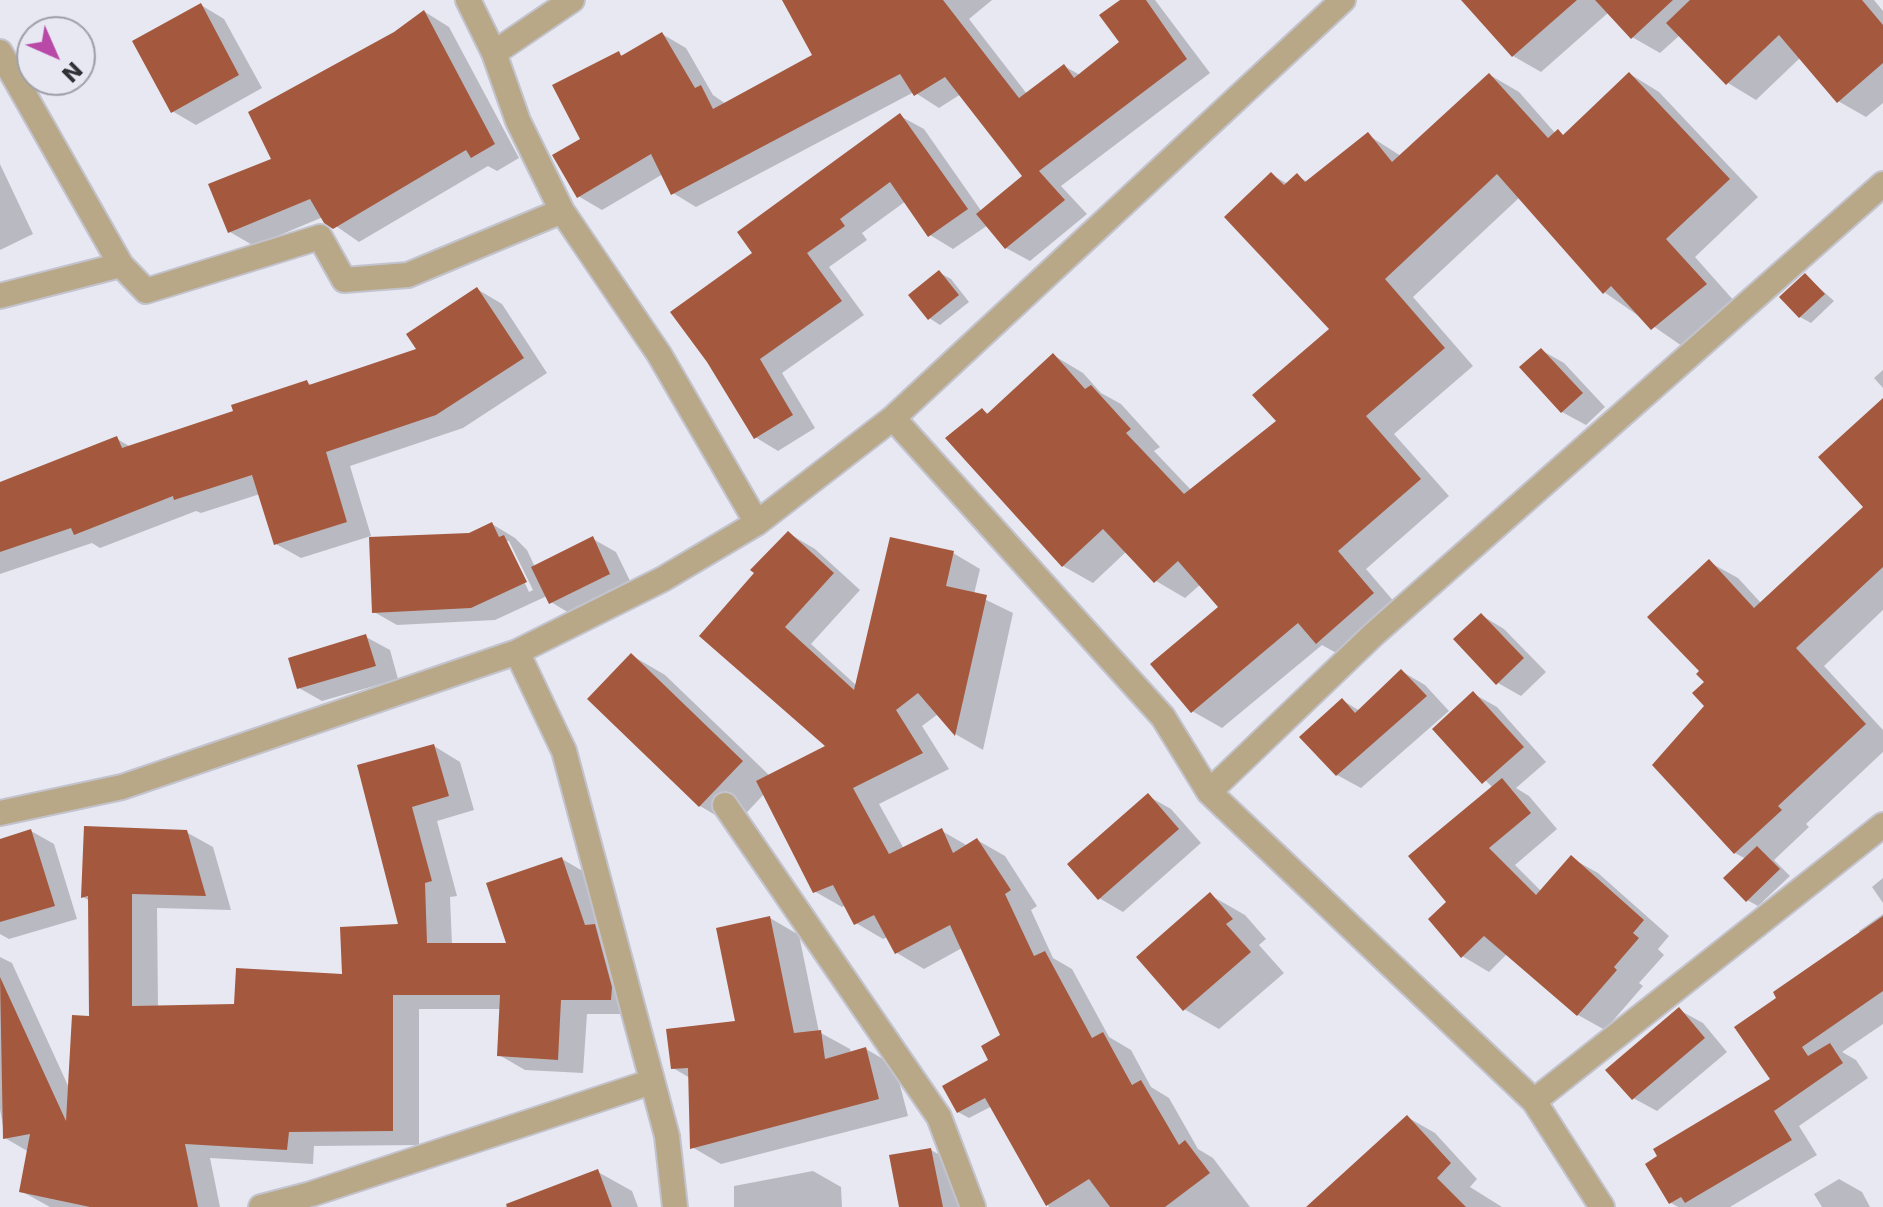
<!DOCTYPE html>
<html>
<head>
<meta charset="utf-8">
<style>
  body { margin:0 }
  #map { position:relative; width:1883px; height:1207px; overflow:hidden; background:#e8e8f3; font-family:"DejaVu Sans",sans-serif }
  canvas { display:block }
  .north { position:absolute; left:16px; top:16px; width:80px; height:80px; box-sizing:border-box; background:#e8e8f3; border:2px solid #9e9fa7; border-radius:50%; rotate:135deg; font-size:22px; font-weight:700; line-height:32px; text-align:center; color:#303135 }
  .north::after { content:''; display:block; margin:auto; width:28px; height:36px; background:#b849a7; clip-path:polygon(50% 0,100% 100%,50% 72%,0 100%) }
</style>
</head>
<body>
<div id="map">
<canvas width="1883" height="1207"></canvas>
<div class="north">N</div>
</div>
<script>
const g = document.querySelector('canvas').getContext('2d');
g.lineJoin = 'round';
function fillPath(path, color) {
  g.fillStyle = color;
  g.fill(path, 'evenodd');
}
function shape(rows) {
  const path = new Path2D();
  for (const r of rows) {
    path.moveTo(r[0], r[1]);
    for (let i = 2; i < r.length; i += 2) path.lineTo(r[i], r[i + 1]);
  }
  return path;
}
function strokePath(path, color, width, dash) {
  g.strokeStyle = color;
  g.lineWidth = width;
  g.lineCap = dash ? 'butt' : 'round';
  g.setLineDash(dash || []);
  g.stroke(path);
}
fillPath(shape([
  [782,0,992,0,969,19,1027,94,1064,66,1080,75,1121,43,1123,0,1155,0,1210,73,1061,186,1087,214,1030,261,1006,248,988,225,953,249,930,235,906,201,862,233,867,240,829,267,864,315,782,373,815,428,778,451,755,437,754,253,900,116,924,129,982,212,1025,176,961,94,939,108,914,92,696,207,673,193,663,174,602,210,578,196,582,140,618,53,625,57,662,34,686,48,713,95,726,104,815,56],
  [1464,0,1874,0,1883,11,1883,103,1866,117,1838,101,1801,57,1756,100,1728,83,1680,35,1660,53,1632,37,1609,12,1541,72,1513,56],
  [201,5,224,19,262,88,196,125,172,111],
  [425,12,449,27,519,158,497,171,488,166,359,242,323,217,254,246,230,232,274,160,395,34],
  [1630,74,1659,92,1758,197,1695,257,1735,302,1682,346,1604,292,1520,197,1413,297,1473,366,1394,434,1449,496,1366,569,1402,611,1347,659,1322,645,1222,728,1192,711,1221,607,1201,584,1185,598,1156,581,1127,551,1093,583,1063,566,982,410,989,414,1053,355,1083,373,1101,393,1121,404,1160,447,1154,451,1192,491,1279,422,1332,329,1272,175,1288,184,1297,176,1308,182,1368,135,1401,156,1490,75,1519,92,1556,134,1565,136],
  [0,164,33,234,0,250],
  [940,273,951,279,969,302,940,325,929,318],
  [1805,275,1834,301,1811,323,1800,317],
  [477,289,502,304,547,373,463,428,350,466,372,539,469,535,492,524,515,538,527,550,535,567,593,539,616,552,633,587,574,616,551,602,547,596,495,620,397,625,374,612,371,536,301,558,276,544,260,494,201,513,196,511,100,548,92,543,0,574,0,484,117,439,131,447,236,413,307,382,313,386,419,350],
  [505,541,509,541,533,590,529,592],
  [1541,350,1564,363,1605,407,1586,425,1562,412],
  [1883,370,1883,388,1874,378],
  [1883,401,1883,610,1824,666,1883,730,1883,752,1806,824,1809,827,1774,860,1790,876,1758,906,1747,900,1746,859,1735,853,1707,706,1709,562,1738,578,1761,603,1865,507],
  [788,533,815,549,860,590,811,644,857,686,953,553,980,569,974,594,1013,613,983,750,957,735,938,714,922,726,949,769,879,804,904,849,942,831,968,846,977,840,1005,856,1037,906,1031,910,1053,958,1072,969,1109,1037,1131,1050,1151,1087,1169,1098,1198,1149,1213,1158,1250,1207,1049,1207,998,1103,969,1118,958,1112,1003,1036,962,948,924,969,897,953,888,937,883,939,856,923,846,905,842,907,814,891,765,793,734,826,700,806,631,655,665,675,770,776,828,747,702,636],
  [1481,615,1504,629,1546,672,1521,696,1498,683],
  [366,637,390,650,398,679,322,701,299,688],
  [1401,671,1425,685,1449,711,1361,788,1337,775,1342,700,1360,711],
  [1474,694,1497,707,1546,762,1516,788,1529,796,1557,829,1515,865,1541,891,1571,858,1598,873,1669,936,1658,949,1664,955,1639,983,1643,986,1605,1030,1578,1015,1507,954,1489,972,1462,956,1449,902,1493,788,1435,729],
  [434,746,460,762,474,810,437,821,457,896,450,897,452,945,509,945,562,859,588,874,637,1014,587,1014,583,1073,525,1070,499,1055,501,1009,419,1009,419,1145,314,1146,313,1164,210,1158,220,1207,50,1207,21,1191,29,1152,5,1138,0,1109,0,957,12,963,70,1090,91,1018,90,901,83,897,186,832,213,847,231,910,157,908,158,1008,235,1006,344,976,400,926,359,766],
  [1148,796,1171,809,1201,843,1123,912,1099,898],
  [31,831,54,844,77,919,9,939,0,934,0,841],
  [1883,878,1883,903,1872,887],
  [1210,895,1245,915,1266,939,1259,945,1284,973,1219,1029,1184,1009],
  [1883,914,1883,1024,1842,1052,1856,1060,1868,1078,1799,1126,1817,1155,1730,1207,1678,1207,1671,1203,1773,1080,1861,934,1859,931],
  [770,918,799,935,819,1032,850,1049,851,1053,866,1049,895,1066,908,1116,721,1164,692,1147,690,1078,673,1068,737,1023],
  [1679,1010,1703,1023,1727,1052,1657,1111,1633,1098],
  [1407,1117,1435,1133,1477,1179,1470,1187,1502,1207,1309,1207],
  [931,1150,954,1163,963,1207,901,1207],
  [813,1171,841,1187,842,1207,734,1207,734,1186],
  [598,1172,632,1191,638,1207,505,1207],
  [1839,1179,1862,1192,1870,1207,1822,1207,1814,1194]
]), '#0003');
fillPath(shape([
  [782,0,943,0,1019,98,1064,64,1074,78,1119,42,1099,15,1120,0,1146,0,1187,59,1039,171,1065,200,1005,249,976,214,1022,176,945,77,914,96,900,74,671,195,651,154,577,198,552,155,580,139,552,85,619,51,621,56,662,32,695,88,701,85,713,109,812,55],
  [1461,0,1577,0,1512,57],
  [1595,0,1673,0,1631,39],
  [1690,0,1862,0,1883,25,1883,63,1837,103,1779,35,1726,85,1666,23],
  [201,3,239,75,171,113,132,41],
  [424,10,495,144,471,158,466,150,333,229,324,223,310,199,228,233,208,184,271,159,248,112,394,32],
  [1629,72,1730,179,1666,239,1707,284,1651,330,1611,286,1603,294,1497,174,1385,279,1445,348,1366,416,1421,479,1338,551,1374,593,1316,644,1298,623,1191,713,1150,664,1218,607,1178,561,1154,583,1103,529,1062,567,945,438,982,408,987,414,1053,353,1085,389,1091,385,1131,429,1126,433,1184,494,1276,421,1252,395,1329,329,1224,217,1271,172,1284,185,1297,173,1305,182,1368,132,1392,162,1489,73,1548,138,1558,129,1563,135],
  [900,113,968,209,928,237,890,182,840,219,845,226,807,253,842,301,760,359,793,415,754,439,707,362,670,312,752,253,737,232],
  [939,270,959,295,928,320,908,295],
  [1805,273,1825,294,1799,318,1779,297],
  [477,287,524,358,436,415,326,452,347,522,274,545,252,475,174,500,173,496,74,535,71,528,0,552,0,482,117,436,122,448,233,411,231,405,307,380,309,385,416,349,406,334],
  [1541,348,1583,393,1561,413,1519,367],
  [1883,398,1883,567,1796,648,1866,724,1778,806,1782,810,1734,854,1652,765,1704,706,1692,693,1704,682,1696,674,1699,671,1647,617,1709,559,1754,608,1863,507,1818,457],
  [492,522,499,537,504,535,527,582,471,608,372,613,369,537,469,533],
  [788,531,834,573,785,627,854,690,890,537,954,551,946,586,987,595,955,736,918,693,896,710,923,753,853,788,889,854,942,828,953,853,977,838,1011,890,1005,894,1034,956,1045,951,1092,1038,1103,1032,1132,1085,1141,1080,1179,1145,1185,1140,1210,1173,1165,1207,1110,1207,1089,1179,1046,1206,985,1098,957,1113,942,1086,988,1060,981,1046,1000,1035,950,925,895,954,874,915,854,925,833,885,813,893,756,781,825,746,699,636,754,573,750,570],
  [593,536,610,574,549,604,531,567],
  [1481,613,1524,658,1496,685,1453,639],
  [366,634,376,666,297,689,288,658],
  [631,653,743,761,699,807,587,699],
  [1401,669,1427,696,1336,776,1299,737,1342,698,1355,713],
  [1473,691,1524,747,1482,784,1432,729],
  [434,744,449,796,412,807,432,881,425,883,427,943,506,943,486,883,562,857,585,925,595,924,612,987,611,1000,561,1000,558,1060,497,1056,500,995,393,995,393,1131,289,1132,287,1150,185,1144,198,1207,90,1207,19,1192,30,1134,3,1139,0,977,66,1121,72,1015,89,1016,88,896,81,898,84,826,187,830,206,896,132,894,132,1006,234,1004,236,968,342,974,340,927,398,924,357,765],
  [1502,778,1531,813,1489,848,1536,895,1571,855,1644,920,1633,933,1639,938,1614,967,1617,970,1577,1016,1484,936,1461,958,1428,919,1446,902,1408,856],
  [1148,793,1179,829,1098,900,1067,864],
  [31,829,55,906,0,922,0,839],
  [1757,846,1780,869,1746,902,1723,878],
  [1210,892,1233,919,1226,924,1251,952,1183,1011,1136,957],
  [770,916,794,1033,821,1030,825,1059,866,1047,879,1099,690,1149,688,1068,671,1069,666,1029,735,1021,716,928],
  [1883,916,1883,991,1802,1047,1808,1056,1830,1043,1843,1063,1774,1111,1792,1140,1685,1203,1681,1197,1669,1204,1645,1164,1657,1156,1653,1149,1770,1079,1734,1027,1776,998,1773,992],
  [1679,1007,1705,1038,1632,1100,1605,1070],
  [1407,1115,1451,1163,1437,1178,1466,1207,1306,1207],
  [931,1148,943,1207,899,1207,889,1155],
  [598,1169,612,1207,507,1207,506,1204]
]), '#a4593e');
const minor = shape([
  [468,0,494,53,518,121,562,211,659,354,757,523],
  [0,52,121,265,146,291,320,237,344,280,408,275,562,211],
  [494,53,572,0],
  [0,296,121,265],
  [893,418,1163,717,1209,792,1534,1101,1602,1207],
  [517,652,564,751,667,1136,675,1207],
  [1209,792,1374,634,1883,184],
  [725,805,939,1117,973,1207],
  [0,813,122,787,517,652,663,579,757,523,893,418,1343,0],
  [1534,1101,1883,825],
  [261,1207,311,1194,651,1082]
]);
strokePath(minor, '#c3c3cd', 28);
strokePath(minor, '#b9a888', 24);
</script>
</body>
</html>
